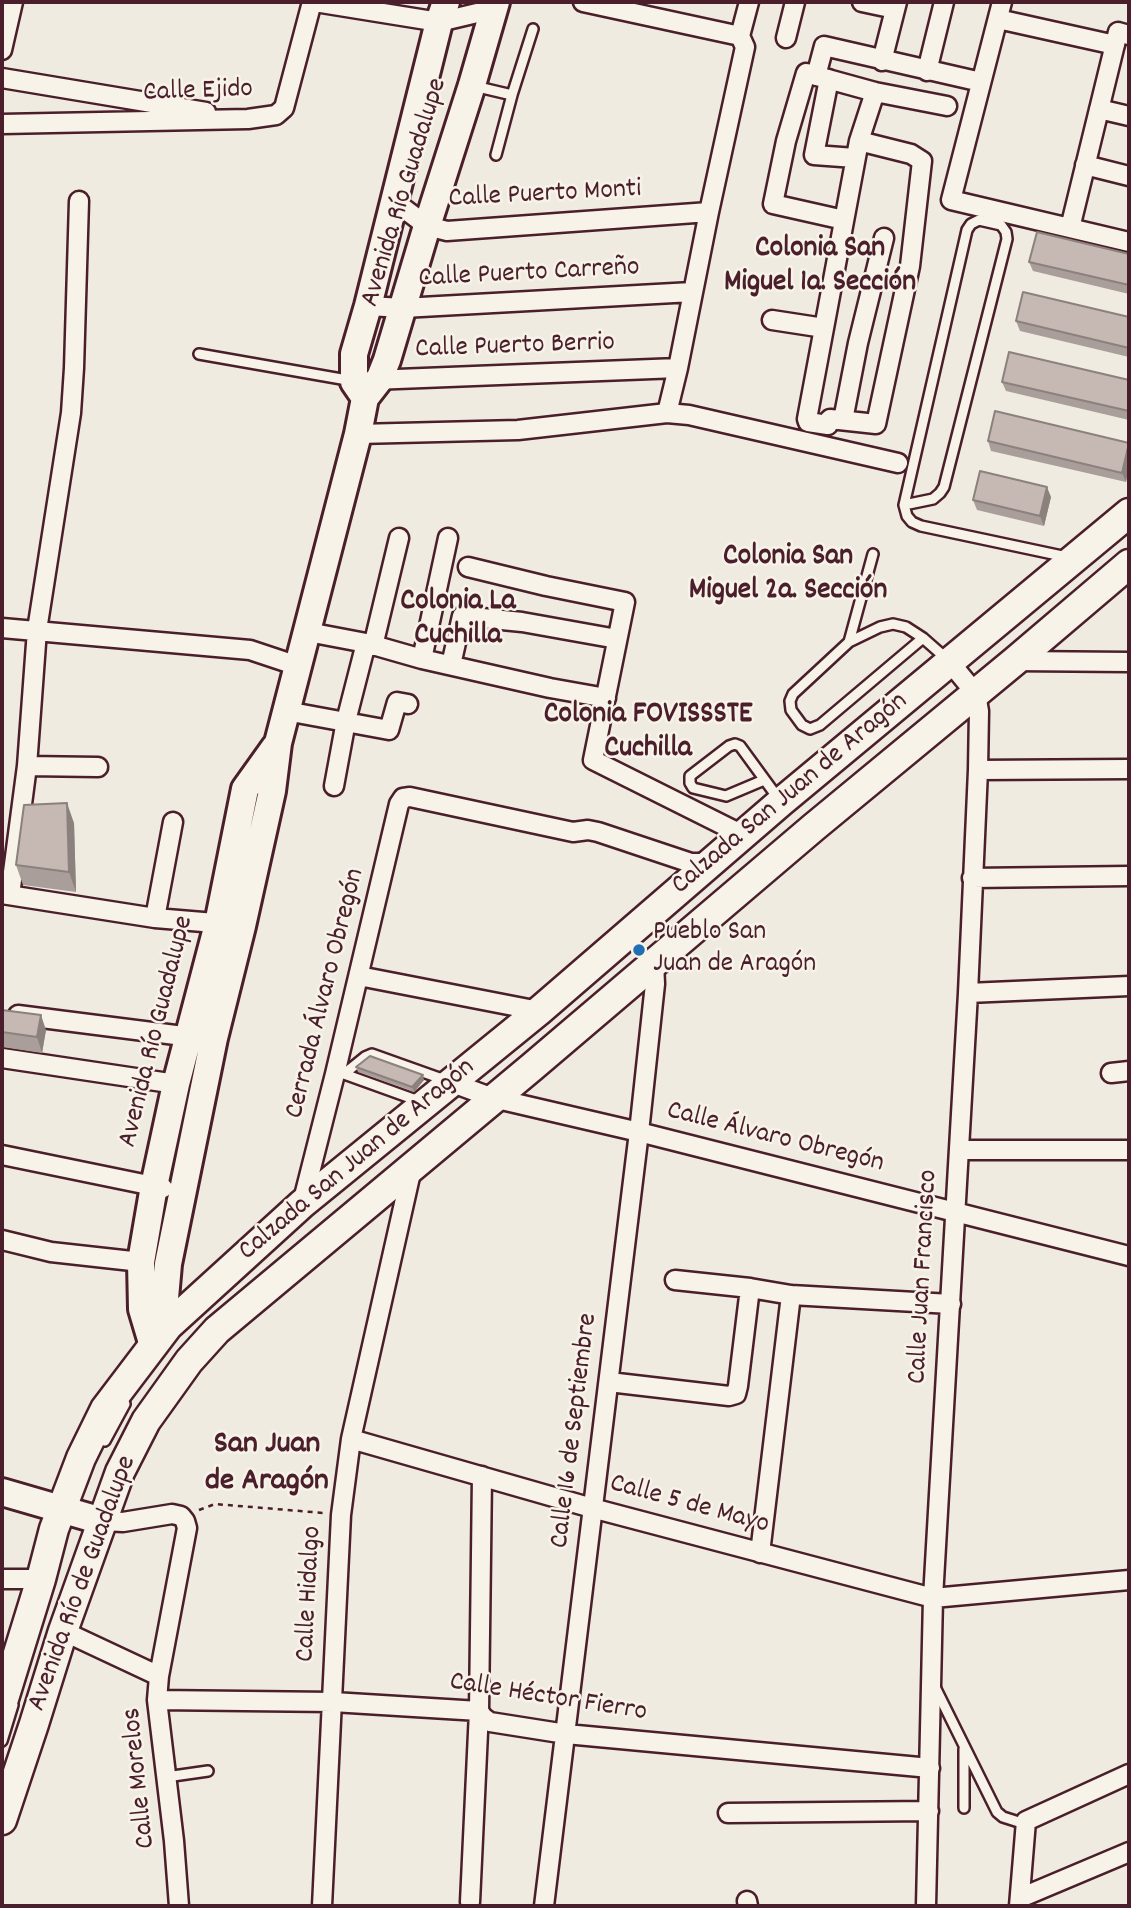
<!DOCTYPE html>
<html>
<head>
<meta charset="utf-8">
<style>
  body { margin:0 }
  #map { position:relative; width:1131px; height:1908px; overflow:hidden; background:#f0ebe0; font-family:Dekko,sans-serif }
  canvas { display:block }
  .frame { position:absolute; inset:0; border:4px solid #4a1f2b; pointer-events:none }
</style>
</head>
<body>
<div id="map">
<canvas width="1131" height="1908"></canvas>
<div class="frame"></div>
</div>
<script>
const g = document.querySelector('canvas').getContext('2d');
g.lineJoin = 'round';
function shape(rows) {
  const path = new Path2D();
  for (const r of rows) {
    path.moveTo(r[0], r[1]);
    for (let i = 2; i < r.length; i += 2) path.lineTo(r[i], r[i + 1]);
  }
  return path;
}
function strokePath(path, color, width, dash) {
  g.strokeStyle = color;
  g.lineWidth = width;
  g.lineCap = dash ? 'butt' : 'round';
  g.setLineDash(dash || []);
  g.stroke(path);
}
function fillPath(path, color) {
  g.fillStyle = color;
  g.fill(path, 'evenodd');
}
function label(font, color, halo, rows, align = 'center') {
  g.font = font + ' Dekko,sans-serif';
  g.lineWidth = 5;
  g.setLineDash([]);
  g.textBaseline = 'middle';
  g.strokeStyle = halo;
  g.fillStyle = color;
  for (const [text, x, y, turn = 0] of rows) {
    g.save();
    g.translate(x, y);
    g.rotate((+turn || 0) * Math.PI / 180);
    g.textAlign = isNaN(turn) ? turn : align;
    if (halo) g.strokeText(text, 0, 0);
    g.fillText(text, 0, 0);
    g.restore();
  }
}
const lane = shape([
  [474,86,512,95,496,155],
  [512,95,533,29],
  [199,354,353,381],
  [904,505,933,499,940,493,944,487,1007,239,1006,232,1001,225,979,220,971,224,967,230,904,505,907,516,912,522,921,526,1067,557],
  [923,638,820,725,810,729,802,725,791,710,790,701,793,694,849,642,880,627,893,624,906,627,923,638,948,660],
  [849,642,873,554],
  [764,780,726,796,693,788,690,783,690,776,729,746,735,744,740,746,778,798],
  [419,1101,344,1074,365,1057,372,1054,445,1080],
  [105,1441,125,1404],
  [935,1687,997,1812,1003,1817,1025,1824],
  [2,1741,13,1705],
  [964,1749,964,1808],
  [166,1777,208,1771]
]);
const street = shape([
  [315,2,439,22,494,9],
  [583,2,740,36,745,47,709,212,678,368,667,413],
  [862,2,895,9],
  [1002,2,951,200,1129,242],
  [998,19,1115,45],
  [740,36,749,2],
  [786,38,795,2],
  [2,50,13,2],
  [882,61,897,2],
  [927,71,944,2],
  [816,76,824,46,981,82],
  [2,78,206,112],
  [829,79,814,155,855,158],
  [1099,109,1129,116],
  [2,124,248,119,276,115,284,108,312,2],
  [859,141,911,154,922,161,910,266,876,424,830,419,828,425,808,422,807,419,859,141,875,92],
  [1085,165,1129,176],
  [394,201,427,226,447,231,709,212],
  [844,220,773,204,786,141,806,73,875,92,947,106],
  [1070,228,1118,32,1129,35],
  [368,306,403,308,692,292],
  [772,320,824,328],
  [372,380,678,368],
  [843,420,858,343,884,238],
  [358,434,518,430,667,413,689,415,898,463],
  [468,567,546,586,625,602,593,760,743,835],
  [2,628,250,650,298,666],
  [308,632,366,643,422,659,550,688,606,698],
  [373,646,399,538],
  [422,659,448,538],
  [1015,661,1129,662],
  [451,665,462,616,522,622,617,639],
  [286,711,389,730,397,702,408,704],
  [27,766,98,767],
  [978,770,1129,769],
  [334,786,346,721,366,643],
  [972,878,1129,876],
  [2,894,155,918,227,924],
  [10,895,27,766,37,630,71,413,74,368,79,201],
  [155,918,173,822],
  [359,976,539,1011],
  [968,993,1129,986],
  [18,1015,199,1038],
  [2,1058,176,1084],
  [1111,1073,1129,1071],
  [450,1082,493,1098,639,1132,1129,1256],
  [959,1150,1129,1150],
  [2,1155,163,1188],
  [302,1204,335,1074,399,804,403,798,410,797,573,832,588,830,598,832,691,863,709,863],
  [2,1240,51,1252,141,1262],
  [675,1280,750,1288,791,1295,951,1304],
  [609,1382,729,1396,736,1394,738,1386,750,1288],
  [351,1439,592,1508,933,1598,1129,1580],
  [102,1521,123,1522,172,1514,181,1516,185,1521,187,1528,159,1676,157,1700,174,1841,179,1906],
  [760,1553,791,1295],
  [2,1579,41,1579],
  [63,1631,159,1676],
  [157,1700,333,1702,479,1711,483,1717,490,1722,566,1734,930,1768],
  [728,1813,929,1811],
  [1020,1898,1129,1852],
  [747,1901,748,1906],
  [470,1902,479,1711,482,1476],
  [322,1906,341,1515,351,1439,412,1168],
  [544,1906,639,1132,655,984,654,962],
  [926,1906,933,1598,968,993,978,770,979,711,976,694,949,661],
  [1019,1906,1026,1821,1129,1774]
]);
const secondary = shape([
  [365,398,354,382,354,354,368,306,439,22,446,2],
  [168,1326,165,1298,168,1264,214,1038,242,926,272,791,278,743,358,434,365,398,379,380,387,360,427,226,472,85,496,2],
  [153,1346,142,1309,141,1262,154,1186,176,1084,218,924,245,789,275,747],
  [2,1492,102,1521]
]);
const primary = shape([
  [2,1705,41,1579,54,1529,81,1458,105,1409,168,1326,302,1204,539,1011,781,802,1129,513],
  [2,1820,34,1724,63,1631,120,1472,146,1421,189,1361,217,1330,532,1067,814,827,1015,661,1129,564]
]);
strokePath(lane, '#4a1f2b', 14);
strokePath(street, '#4a1f2b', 23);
strokePath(secondary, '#4a1f2b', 32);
strokePath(primary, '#4a1f2b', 33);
strokePath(shape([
  [199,1510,215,1504,324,1513]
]), '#4a1f2b', 2.5, [5, 5]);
strokePath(lane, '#f7f3e8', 9);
strokePath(street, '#f7f3e8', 18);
strokePath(secondary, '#f7f3e8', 26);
strokePath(primary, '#f7f3e8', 28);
fillPath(shape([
  [1129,254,1129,294,1033,271,1029,262],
  [1129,317,1129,357,1020,331,1016,321],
  [1129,380,1129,420,1006,391,1002,382],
  [988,441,1129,443,1129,466,1126,482,991,451],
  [1051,497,1044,526,977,510,973,500],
  [74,823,76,892,23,885,16,865],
  [2,1010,46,1030,42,1053,2,1047],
  [356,1067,424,1080,414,1092,358,1072]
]), '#aa9e9a');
fillPath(shape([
  [1129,443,1129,466,1126,482,1122,473],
  [1047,487,1051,497,1044,526,1040,516],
  [67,803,74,823,76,892,69,872],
  [41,1015,46,1030,42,1053,37,1037],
  [423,1075,424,1080,414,1092,412,1087]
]), '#8b817d');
const building = shape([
  [1037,232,1129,254,1129,285,1029,262,1037,232],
  [1023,292,1129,317,1129,348,1016,321,1023,292],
  [1009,352,1129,380,1129,411,1002,382,1009,352],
  [995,411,1129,443,1122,473,988,441,995,411],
  [980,471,1047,487,1040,516,973,500,980,471],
  [67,803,69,872,16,865,24,805,67,803],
  [2,1010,41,1015,37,1037,2,1032,2,1010],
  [370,1056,423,1075,412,1087,356,1067,370,1056]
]);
fillPath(building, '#c6b8b3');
strokePath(building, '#8b817d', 2);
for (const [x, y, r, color] of [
  [639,950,7,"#1f6fb2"]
]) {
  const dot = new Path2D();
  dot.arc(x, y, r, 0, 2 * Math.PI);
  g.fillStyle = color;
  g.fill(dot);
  strokePath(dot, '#f7f3e8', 2.5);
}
label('28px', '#4a1f2b', '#f7f3e8', [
  ["Calle Ejido",198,93,-2],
  ["Avenida Río Guadalupe",406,193,-73],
  ["Calle Puerto Monti",545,196,-3],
  ["Calle Puerto Carreño",529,275,-3],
  ["Calle Puerto Berrio",515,348,-2],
  ["Calzada San Juan de Aragón",791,795,-40],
  ["Cerrada Álvaro Obregón",327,994,-76],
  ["Avenida Río Guadalupe",158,1032,-76],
  ["Calle Álvaro Obregón",775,1139,14],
  ["Calzada San Juan de Aragón",358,1161,-40],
  ["Calle Juan Francisco",925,1277,-87],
  ["Calle 16 de Septiembre",576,1431,-83],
  ["Calle 5 de Mayo",689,1506,15],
  ["Avenida Río de Guadalupe",84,1584,-70],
  ["Calle Hidalgo",311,1594,-87],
  ["Calle Héctor Fierro",548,1699,9],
  ["Calle Morelos",141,1778,-96]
]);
label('28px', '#4a1f2b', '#f7f3e8', [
  ["Pueblo San",653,934],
  ["Juan de Aragón",653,966]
], 'left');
label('bold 30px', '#4a1f2b', '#f7f3e8', [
  ["Colonia San",820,251],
  ["Miguel 1a. Sección",820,285],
  ["Colonia San",788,559],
  ["Miguel 2a. Sección",788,593],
  ["Colonia La",458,604],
  ["Cuchilla",458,638],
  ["Colonia FOVISSSTE",648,717],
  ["Cuchilla",648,751]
]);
label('bold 32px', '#4a1f2b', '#f7f3e8', [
  ["San Juan",267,1447],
  ["de Aragón",267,1484]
]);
</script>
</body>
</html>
